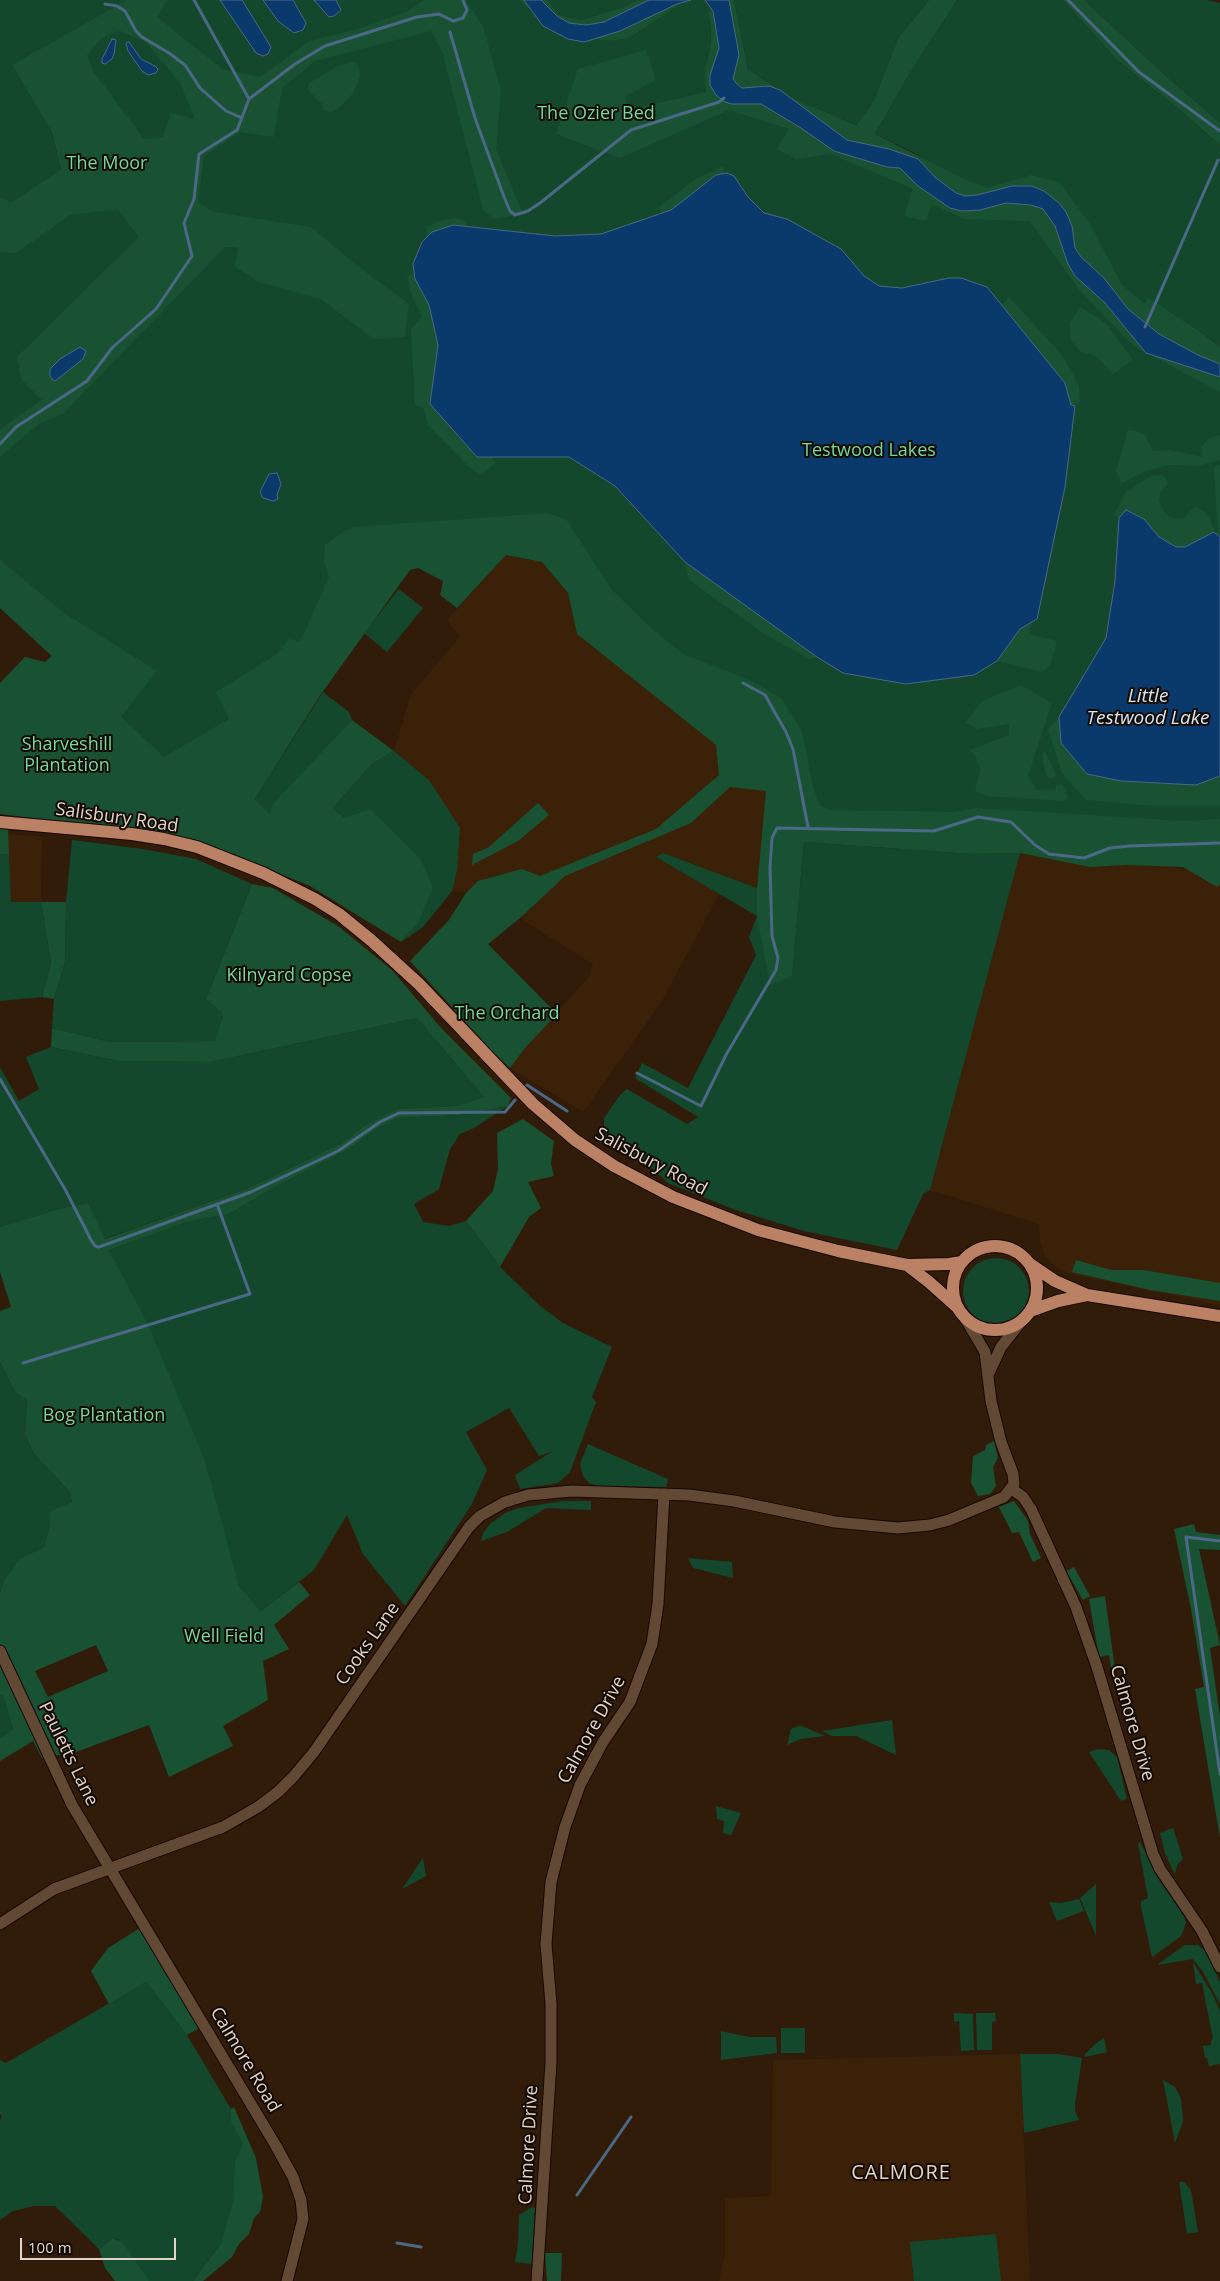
<!DOCTYPE html>
<html>
<head>
<meta charset="utf-8">
<style>
  body { margin:0 }
  #map { position:relative; width:1220px; height:2281px; overflow:hidden; background:#311c09; font-family:"Open Sans",sans-serif }
  canvas { display:block }
  .scale { position:absolute; left:20px; top:2238px; width:156px; height:22px; box-sizing:border-box; border:2px solid #e3d4c8; border-top:0; padding-left:6px; font-size:15px; line-height:18px; white-space:nowrap; color:#e3d4c8; -webkit-text-stroke:4px #120903; paint-order:stroke }
</style>
</head>
<body>
<div id="map">
<canvas width="1220" height="2281"></canvas>
<div class="scale">100 m</div>
</div>
<script>
const g = document.querySelector('canvas').getContext('2d');
g.lineJoin = 'round';
function fillPath(path, color) {
  g.fillStyle = color;
  g.fill(path, 'evenodd');
}
function shape(rows) {
  const path = new Path2D();
  for (const r of rows) {
    if (r.length === 3) {
      path.moveTo(r[0] + r[2], r[1]);
      path.arc(r[0], r[1], r[2], 0, 2 * Math.PI);
      continue;
    }
    path.moveTo(r[0], r[1]);
    for (let i = 2; i < r.length; i += 2) path.lineTo(r[i], r[i + 1]);
  }
  return path;
}
function strokePath(path, color, width, dash) {
  g.strokeStyle = color;
  g.lineWidth = width;
  g.lineCap = dash ? 'butt' : 'round';
  g.setLineDash(dash || []);
  g.stroke(path);
}
function label(font, color, halo, rows, align = 'center') {
  g.font = font + ' "Open Sans",sans-serif';
  g.lineWidth = 4;
  g.setLineDash([]);
  g.textBaseline = 'middle';
  g.strokeStyle = halo;
  g.fillStyle = color;
  for (const [text, x, y, turn = 0] of rows) {
    g.save();
    g.translate(x, y);
    g.rotate((+turn || 0) * Math.PI / 180);
    g.textAlign = isNaN(turn) ? turn : align;
    if (halo) g.strokeText(text, 0, 0);
    g.fillText(text, 0, 0);
    g.restore();
  }
}
fillPath(shape([
  [506,555,542,562,568,593,577,634,767,785,757,888,663,853,657,857,719,894,662,1001,583,1112,510,1068,525,1048,588,978,593,964,529,924,490,895,452,891,457,871,429,780,394,751,411,694,460,637,447,620],
  [8,834,42,837,41,902,11,902],
  [1024,836,1220,877,1220,1305,1075,1275,1057,1268,1045,1257,1040,1239,1039,1224,930,1190],
  [1020,2054,1030,2281,719,2281,725,2254,725,2198,771,2196,773,2060]
]), '#3b2107');
fillPath(shape([
  [0,0,519,0,544,23,631,37,687,0,711,0,713,2,708,12,711,31,710,47,705,68,925,158,875,134,908,76,957,0,1063,0,1117,60,1175,106,1220,145,1220,347,1201,332,1148,299,1220,363,1220,838,786,822,783,749,535,534,416,562,209,834,0,703,52,656,0,608,0,216,105,156,12,65,52,133,61,169,11,204,0,196],
  [548,0,637,0,623,7,582,20,559,15],
  [734,0,929,0,898,38,873,102,856,125,790,97,748,69],
  [1084,0,1207,0,1220,3,1220,123,1165,75],
  [399,589,423,608,387,652,364,633],
  [323,692,349,712,352,720,270,814,255,799],
  [394,751,429,780,460,828,457,871,452,891,423,927,401,942,418,924,344,818,333,808,372,764],
  [72,840,143,849,196,859,252,884,206,999,223,1014,215,1041,110,1042,52,1028,54,999,65,962,66,902],
  [804,842,972,854,1020,853,930,1190,923,1194,897,1250,804,1231,733,1209,668,1183,653,1169,625,1151,610,1146,604,1138,604,1118,620,1095,627,1089,687,1124,698,1117,635,1078,642,1063,688,1088,756,955,749,937,757,916,656,857,663,853,757,888,757,916,792,975],
  [0,854,9,855,11,902,41,902,51,963,42,997,0,1001],
  [417,1018,484,1097,457,1106,397,1109,365,1125,344,1142,248,1188,104,1239,88,1203,58,1209,0,1227,0,1067,19,1101,39,1089,26,1057,51,1047,118,1061,210,1062],
  [508,1106,474,1128,460,1134,450,1149,439,1189,414,1204,423,1222,449,1226,466,1221,500,1267,539,1305,563,1323,612,1347,592,1397,596,1402,570,1472,558,1483,520,1489,515,1475,553,1451,539,1456,509,1408,466,1432,487,1470,472,1504,405,1606,363,1554,347,1515,314,1570,261,1611,239,1586,225,1538,109,1250,187,1222,229,1214,275,1187,349,1149,378,1128,397,1118,461,1115],
  [996,1291,33],
  [0,1362,15,1392,27,1399,25,1435,34,1454,69,1491,72,1502,50,1524,44,1547,19,1559,4,1580,0,1593],
  [588,1444,668,1479,666,1487,597,1486,589,1483,583,1476,580,1464],
  [563,1501,591,1501,591,1510,546,1508,507,1532,481,1541,483,1533,490,1524,505,1513,519,1508],
  [688,1558,732,1562,733,1578,693,1568],
  [0,1695,3,1695,13,1729,0,1738],
  [892,1720,896,1755,856,1736,832,1736,822,1731],
  [798,1726,802,1726,825,1736,801,1739,787,1745,791,1729],
  [1098,1749,1109,1750,1117,1757,1127,1799,1121,1801,1089,1752],
  [716,1806,741,1813,731,1835,723,1833,724,1821,717,1819],
  [1173,1828,1183,1859,1177,1865,1175,1875,1165,1853,1160,1833],
  [1140,1842,1158,1878,1184,1916,1186,1923,1181,1936,1152,1957,1141,1907,1141,1901,1148,1898,1138,1843],
  [423,1858,426,1876,402,1889],
  [1096,1884,1096,1936,1080,1898],
  [1079,1899,1084,1911,1057,1921,1049,1902,1061,1903],
  [1185,1945,1198,1945,1206,1952,1220,1982,1220,2004,1203,1972,1193,1959,1158,1965,1158,1964],
  [1193,1962,1213,1995,1220,2011,1220,2064,1209,2066,1207,2058,1205,2058,1203,2046,1211,2045,1211,2040,1213,2039,1202,1983,1196,1984],
  [146,1982,187,2035,231,2109,251,2157,247,2207,193,2281,143,2281,117,2239,113,2238,99,2249,55,2206,34,2206,13,2211,0,2220,0,2120,2,2116,0,2114,0,2060,6,2063],
  [954,2013,973,2014,974,2050,961,2051,959,2021,954,2022],
  [976,2013,995,2013,996,2021,992,2022,992,2050,977,2050],
  [781,2028,805,2028,805,2053,781,2053],
  [721,2031,749,2037,776,2037,777,2053,721,2060],
  [1104,2038,1107,2052,1085,2057,1085,2054,1095,2044],
  [1020,2054,1059,2054,1082,2058,1075,2104,1075,2111,1079,2120,1024,2133],
  [1163,2080,1175,2087,1181,2098,1183,2122,1175,2143],
  [1179,2182,1184,2182,1191,2190,1198,2232,1187,2234],
  [532,2207,535,2208,532,2264,515,2262,518,2244,519,2215],
  [996,2234,1001,2281,914,2281,910,2242]
]), '#13482c');
fillPath(shape([
  [127,0,167,0,157,17,222,69,260,77,309,41,355,30,408,11,424,0,465,0,483,26,501,91,496,149,523,214,494,219,483,210,443,54,431,31,315,61,282,88,274,137,240,132,204,156,198,202,214,212,311,227,355,264,409,304,405,337,374,339,321,299,259,282,235,267,238,247,225,247,64,413,41,423,30,431,0,457,0,429,42,400,21,379,17,357,139,237,118,209,70,215,16,253,0,252,0,196,11,203,61,169,52,133,12,65],
  [120,31,146,42,180,83,195,119,171,113,163,137,144,139,93,71,87,55,99,41,107,35],
  [519,0,548,0,559,15,582,20,623,7,637,0,687,0,631,37,611,41,582,37,544,23],
  [711,0,734,0,748,69,790,97,856,125,873,102,898,38,929,0,957,0,908,76,875,134,966,180,987,188,1031,175,1059,182,1090,224,1122,285,1145,304,1148,298,1201,332,1220,347,1220,392,1134,346,1080,291,1030,221,964,219,932,204,925,221,904,216,913,189,831,154,796,159,777,149,789,129,729,110,620,158,556,134,578,69,646,50,656,80,624,97,629,110,706,92,705,68,710,47,711,31,708,12,713,2],
  [1063,0,1084,0,1165,75,1220,123,1220,145,1175,106,1117,60],
  [351,62,355,62,358,66,360,76,353,93,340,107,331,112,323,110,322,104,307,89,309,83,336,67],
  [723,166,724,173,716,175,671,210,662,213,659,207,696,179],
  [456,218,466,221,467,227,453,225,432,232,427,237,426,227,439,221],
  [414,273,429,305,438,345,430,404,477,457,491,457,495,463,481,475,469,467,428,425,423,408,415,404,411,329,422,317,412,296,407,276],
  [1009,297,1062,355,1079,386,1080,402,1071,405,1065,383,1001,306],
  [1080,307,1106,323,1133,360,1113,374,1096,356,1081,352,1070,339,1070,323],
  [1128,430,1144,433,1153,451,1171,450,1202,457,1201,447,1208,439,1220,435,1220,460,1198,466,1169,465,1146,471,1122,483,1116,471],
  [1220,465,1220,537,1218,534,1214,467],
  [1163,475,1168,484,1161,491,1159,500,1165,514,1174,519,1184,518,1195,506,1205,512,1212,524,1214,532,1185,547,1176,547,1159,537,1144,519,1126,510,1119,518,1114,515,1125,493,1151,476],
  [547,513,566,519,612,590,651,628,683,654,752,681,782,699,802,731,814,791,821,806,831,810,954,812,977,808,1183,821,1220,819,1220,884,1217,887,1183,867,1127,865,1090,867,1020,853,972,854,804,842,792,976,770,985,757,916,757,888,766,791,730,787,691,823,565,876,520,918,488,944,557,1014,525,1048,510,1068,491,1050,410,961,449,920,466,893,478,881,522,869,540,876,656,829,719,775,716,745,577,634,568,593,542,562,506,555,457,608,440,595,443,581,418,568,410,570,319,697,255,799,270,814,272,805,352,720,394,751,372,764,333,808,344,818,370,809,421,860,433,887,418,924,401,942,310,886,204,843,164,835,0,814,0,683,25,657,45,662,52,656,0,608,0,560,64,613,157,671,121,717,164,757,229,719,216,692,277,654,289,639,298,641,302,638,329,577,324,561,325,545,343,532,354,527],
  [685,562,706,576,817,657,810,659,764,634,688,579],
  [1032,622,1029,634,1057,641,1050,666,1042,672,997,661,1020,629],
  [1021,685,1052,703,1028,776,1037,790,1056,790,1056,785,1062,784,1068,798,1064,801,987,796,978,793,975,789,980,770,976,757,970,750,1009,735,1009,724,977,729,966,723,982,701],
  [1059,717,1061,743,1087,774,1121,781,1196,785,1220,776,1220,806,1156,806,1086,800,1062,773,1048,730],
  [1045,751,1056,775,1053,778,1047,777,1045,772,1042,754],
  [538,803,549,815,518,841,472,865,473,854,489,847],
  [0,828,8,829,9,855,0,854],
  [252,884,273,888,338,926,392,970,442,1029,511,1098,508,1106,461,1115,397,1118,378,1128,349,1149,275,1187,229,1214,187,1222,109,1250,149,1327,205,1461,239,1586,261,1611,299,1582,310,1595,274,1625,289,1649,263,1661,268,1700,223,1726,233,1746,169,1777,149,1725,76,1752,42,1758,33,1741,0,1761,0,1738,13,1729,3,1695,0,1695,0,1593,4,1580,19,1559,44,1547,50,1524,49,1512,72,1502,69,1491,34,1454,25,1435,27,1400,15,1392,0,1362,0,1311,11,1307,0,1272,0,1227,58,1209,88,1203,105,1239,248,1188,344,1142,365,1125,397,1109,457,1106,484,1097,417,1018,210,1062,118,1061,51,1047,52,1028,110,1042,215,1041,223,1014,206,999],
  [96,1645,108,1671,48,1697,35,1671],
  [41,902,66,902,65,962,54,999,42,997,51,963],
  [523,1119,554,1141,551,1164,554,1176,528,1182,541,1208,529,1217,500,1267,466,1221,493,1191,498,1169,497,1133],
  [1076,1260,1111,1270,1143,1270,1220,1283,1220,1301,1150,1290,1072,1272],
  [994,1441,998,1458,993,1467,996,1486,990,1494,978,1496,971,1483,973,1456,985,1450,986,1445],
  [1014,1501,1028,1521,1030,1534,1041,1558,1033,1562,1019,1532,1012,1533,999,1507],
  [1194,1524,1196,1532,1220,1535,1220,1550,1199,1549,1220,1645,1210,1648,1220,1716,1220,1838,1195,1689,1204,1687,1191,1609,1174,1529],
  [1074,1567,1090,1596,1083,1600,1066,1571],
  [1105,1596,1117,1684,1114,1685,1109,1655,1099,1657,1089,1599],
  [140,1928,199,2028,187,2035,146,1982,109,2004,91,1971,108,1948],
  [234,2107,256,2158,263,2197,260,2212,254,2218,249,2234,239,2244,232,2257,203,2281,193,2281,221,2243,233,2202,235,2162,243,2144,231,2121,231,2109],
  [113,2238,123,2243,149,2281,115,2281,105,2268,99,2249],
  [545,2253,562,2253,561,2281,547,2281]
]), '#195232');
const water = shape([
  [220,0,242,0,271,47,268,54,263,56,256,53,220,0],
  [263,0,293,0,306,23,303,30,294,33,278,21,263,0],
  [314,0,336,0,341,10,334,16,329,17,314,0],
  [524,0,541,0,557,16,569,23,586,25,604,22,649,0,691,0,677,4,620,31,584,42,568,39,543,26,524,0],
  [705,0,729,0,739,55,733,79,737,84,742,88,769,86,780,90,847,140,889,149,918,159,936,178,956,193,965,196,977,195,1012,186,1032,186,1044,191,1059,203,1066,212,1072,226,1075,248,1081,257,1104,278,1128,309,1159,334,1198,355,1220,364,1220,377,1146,353,1105,303,1075,276,1068,264,1055,226,1043,209,1031,205,1006,203,980,210,962,211,950,208,918,186,900,168,887,167,834,151,801,128,761,104,732,104,725,102,716,95,710,85,710,75,719,48,713,11,705,0],
  [112,39,116,40,114,54,112,59,105,64,102,63,102,59,112,39],
  [129,42,141,59,155,66,158,69,156,73,148,75,142,71,128,51,126,43,129,42],
  [727,173,734,176,748,197,764,213,787,219,841,249,864,276,879,286,902,288,949,278,961,278,987,287,1065,383,1071,405,1075,406,1065,487,1037,619,1020,629,997,661,974,675,906,684,843,673,817,657,685,562,615,486,569,457,477,457,430,404,438,345,429,305,415,279,413,264,422,242,432,232,453,225,555,236,601,234,671,210,716,175,727,173],
  [80,347,86,351,83,359,55,381,53,380,50,376,50,369,60,359,80,347],
  [277,473,281,484,277,495,278,499,273,501,263,498,260,492,269,474,277,473],
  [1126,510,1144,519,1159,537,1176,547,1185,547,1214,532,1220,537,1220,776,1196,785,1121,781,1087,774,1061,743,1059,717,1106,638,1115,581,1119,518,1126,510]
]);
fillPath(water, '#0a396b');
strokePath(water, '#4b6887', 1);
strokePath(shape([
  [1068,0,1139,72,1220,131],
  [105,4,117,6,125,11,136,31,142,37,169,53,185,65,200,88,226,111,242,118],
  [450,32,475,118,504,197,510,211,515,215,528,211,540,203,631,130,719,102,724,98],
  [249,99,295,64,325,46,417,17,439,14,453,21,463,18,467,10,463,0],
  [1145,327,1218,160],
  [0,444,16,427,87,381,112,348,156,309,192,256,184,223,194,199,199,154,237,130,249,99,194,0],
  [743,683,765,695,786,732,793,749,808,827],
  [637,1073,701,1106,726,1055,776,970,778,958,772,936,770,867,772,838,777,828,934,831,978,817,1011,822,1035,845,1049,854,1084,858,1110,848,1129,846,1220,843],
  [0,1079,66,1191,91,1240,95,1246,99,1247,251,1192,338,1151,380,1122,399,1113,505,1112,515,1100],
  [527,1085,567,1111],
  [23,1363,250,1294,217,1204],
  [1220,1541,1186,1537,1220,1774],
  [577,2195,631,2117],
  [397,2243,421,2247]
]), '#4b6887', 3);
const minor = shape([
  [989,1373,1001,1347,1023,1319],
  [1012,1489,1023,1497,1031,1509,1076,1607,1097,1667,1153,1854,1160,1869,1202,1931,1220,1967],
  [0,1651,72,1805,276,2146,293,2177,301,2200,303,2219,287,2281],
  [0,1924,54,1889,223,1827,258,1807,278,1792,294,1776,314,1752,469,1527,480,1516,505,1502,528,1495,572,1491,689,1495,734,1501,835,1522,898,1528,930,1525,949,1520,1004,1497,1014,1484,1013,1474,1001,1442,991,1401,985,1352,965,1318],
  [537,2281,551,2062,551,2004,546,1944,551,1882,565,1827,580,1785,603,1742,630,1702,652,1644,658,1604,664,1494]
]);
const major = shape([
  [0,822,132,834,164,839,197,847,263,873,315,899,339,914,372,941,419,984,533,1104,575,1140,614,1166,673,1197,758,1230,838,1251,907,1265,949,1264,962,1262],
  [995,1288,42],
  [1030,1264,1055,1281,1087,1295,1220,1316],
  [907,1265,929,1282,957,1307],
  [1030,1311,1058,1301,1087,1295]
]);
strokePath(minor, '#180600', 13);
strokePath(major, '#180600', 14);
strokePath(minor, '#614934', 11);
strokePath(major, '#ba8164', 12);
label('18px', '#75da9d', '#120903', [
  ["The Ozier Bed",596,114],
  ["The Moor",107,164],
  ["Testwood Lakes",869,451],
  ["Sharveshill",67,745],
  ["Plantation",67,766],
  ["Kilnyard Copse",289,976],
  ["The Orchard",507,1014],
  ["Bog Plantation",104,1416],
  ["Well Field",224,1637]
]);
label('18px', '#e3d4c8', '#120903', [
  ["Salisbury Road",117,818,8],
  ["Salisbury Road",651,1162,28],
  ["Cooks Lane",368,1644,-55],
  ["Calmore Drive",1132,1723,74],
  ["Calmore Drive",592,1730,-61],
  ["Pauletts Lane",68,1754,64],
  ["Calmore Road",245,2060,59],
  ["Calmore Drive",529,2145,-87]
]);
label('italic 19px', '#d8e5f5', '#120903', [
  ["Little",1148,697],
  ["Testwood Lake",1148,719]
]);
g.letterSpacing = '1px';
label('20px', '#e3d4c8', '#120903', [
  ["CALMORE",901,2173]
]);
g.letterSpacing = '0px';
</script>
</body>
</html>
